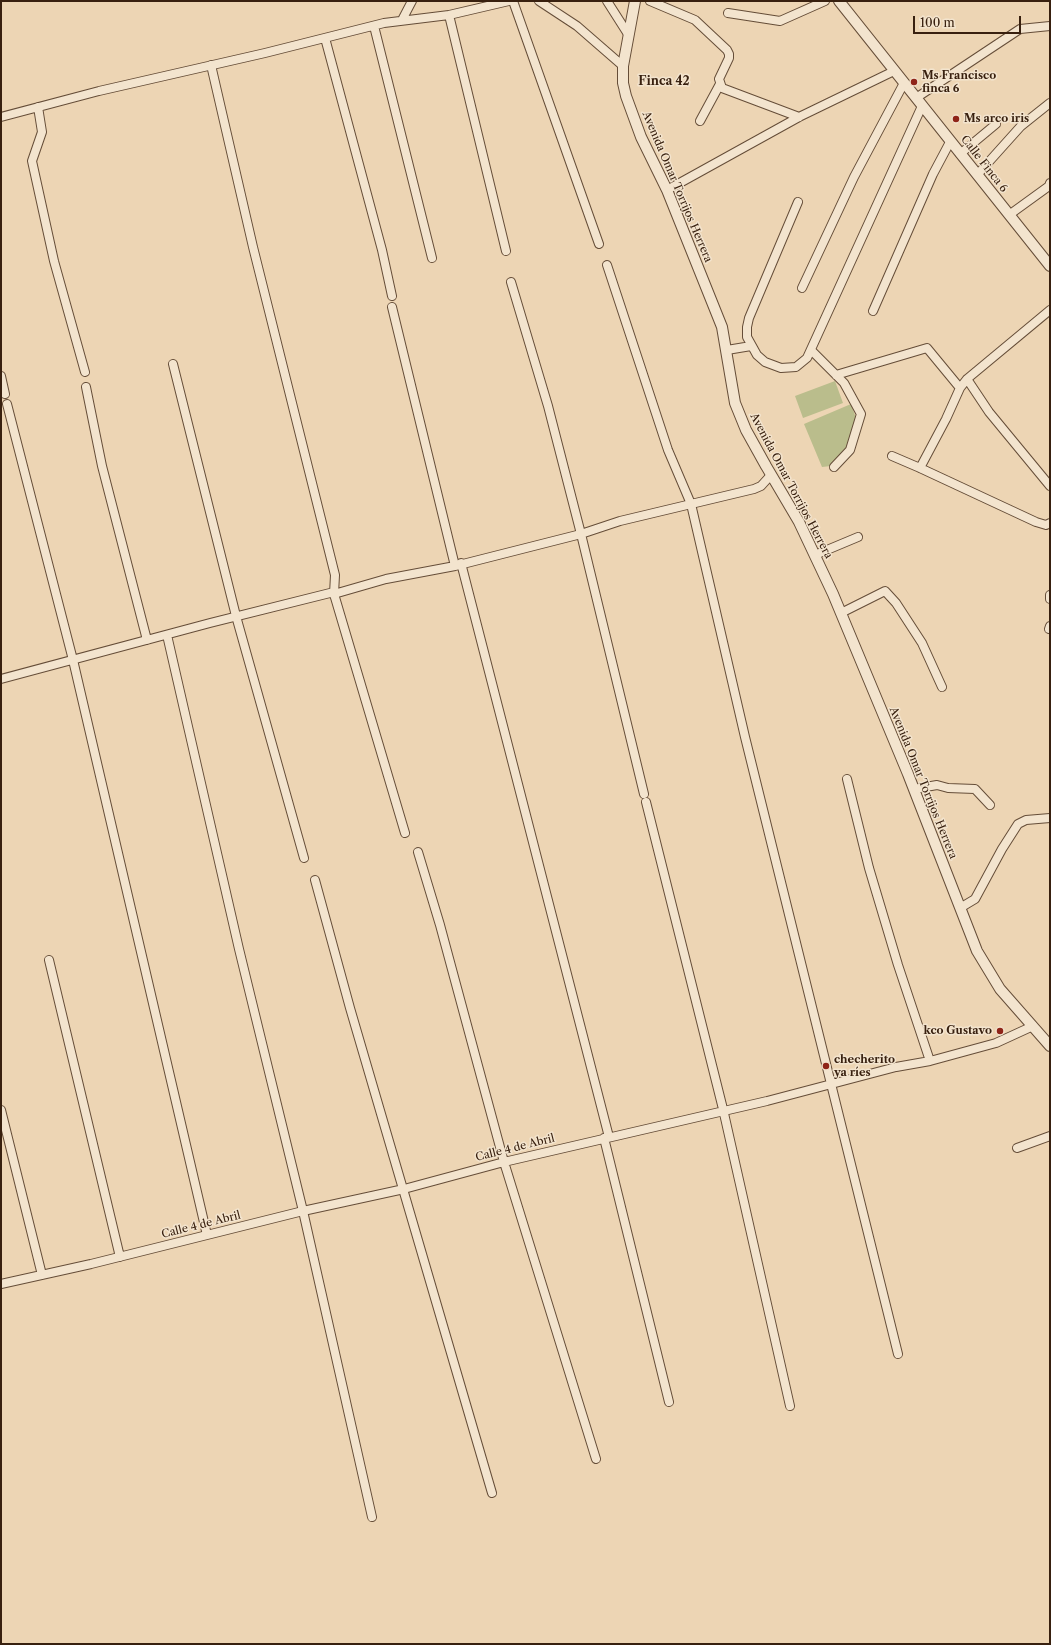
<!DOCTYPE html>
<html>
<head>
<meta charset="utf-8">
<style>
  body { margin:0 }
  #map { position:relative; width:1051px; height:1645px; overflow:hidden; background:#edd5b4; font-family:"Libre Caslon Text",serif }
  canvas { display:block }
  .frame { position:absolute; inset:0; border:2px solid #38200f; pointer-events:none }
  .scale { position:absolute; left:913px; top:16px; width:108px; height:18px; box-sizing:border-box; border:2px solid #38200f; border-top:0; padding-left:5px; font-size:12px; line-height:14px; white-space:nowrap; color:#38200f; -webkit-text-stroke:3px #f3e4ce; paint-order:stroke }
</style>
</head>
<body>
<div id="map">
<canvas width="1051" height="1645"></canvas>
<div class="frame"></div>
<div class="scale">100 m</div>
</div>
<script>
const g = document.querySelector('canvas').getContext('2d');
g.lineJoin = 'round';
function fillPath(path, color) {
  g.fillStyle = color;
  g.fill(path, 'evenodd');
}
function shape(rows) {
  const path = new Path2D();
  for (const r of rows) {
    path.moveTo(r[0], r[1]);
    for (let i = 2; i < r.length; i += 2) path.lineTo(r[i], r[i + 1]);
  }
  return path;
}
function strokePath(path, color, width, dash) {
  g.strokeStyle = color;
  g.lineWidth = width;
  g.lineCap = dash ? 'butt' : 'round';
  g.setLineDash(dash || []);
  g.stroke(path);
}
function label(font, color, halo, rows, align = 'center') {
  g.font = font + ' "Libre Caslon Text",serif';
  g.lineWidth = 3;
  g.setLineDash([]);
  g.textBaseline = 'middle';
  g.strokeStyle = halo;
  g.fillStyle = color;
  for (const [text, x, y, turn = 0] of rows) {
    g.save();
    g.translate(x, y);
    g.rotate((+turn || 0) * Math.PI / 180);
    g.textAlign = isNaN(turn) ? turn : align;
    if (halo) g.strokeText(text, 0, 0);
    g.fillText(text, 0, 0);
    g.restore();
  }
}
fillPath(shape([
  [835,381,843,403,803,418,795,396],
  [851,404,857,421,848,449,831,466,822,467,804,424]
]), '#babd8c');
const minor = shape([
  [513,1,599,244],
  [539,1,577,26,623,66],
  [607,1,628,34],
  [650,1,695,20,727,50,729,54,729,58,719,79,722,88,799,117],
  [728,13,780,21,825,1],
  [449,15,506,251],
  [402,20,412,1],
  [374,26,432,258],
  [325,38,382,250,392,296],
  [211,65,253,247,335,575,334,594,405,833],
  [916,98,1020,29,1050,26],
  [38,107,42,132,32,161,54,261,85,372],
  [1,117,99,91,265,53,384,23,449,15,509,1],
  [700,121,720,84],
  [960,154,996,124],
  [977,175,1021,126,1050,103],
  [667,190,799,117,894,71],
  [798,202,749,318,747,327,747,337,757,355,765,362,781,368,796,367,807,358,922,106],
  [1009,215,1049,186,1050,183],
  [607,265,668,450,691,504,745,737,898,1354],
  [511,282,548,406,581,534,644,794],
  [802,288,854,177,904,83],
  [392,307,455,566],
  [873,311,933,174,950,142],
  [727,350,751,346],
  [811,350,844,383,861,414,850,450,834,467],
  [173,364,236,616,304,858],
  [836,375,927,348,960,388],
  [1,376,5,394],
  [967,379,989,412,1050,486],
  [86,387,102,466,147,640],
  [7,404,73,660,207,1235],
  [892,456,920,468,1036,522,1046,525,1050,523],
  [920,468,946,419,960,388,967,379,1050,310],
  [815,555,858,537],
  [461,563,609,1137,604,1138,669,1402],
  [1050,595,1050,599],
  [841,613,885,591,896,603,922,643,942,687],
  [1049,629,1050,626],
  [167,635,239,949,303,1211,372,1517],
  [1,679,210,623,334,592,334,594,386,579,455,566,581,534,620,521,754,489,761,486,771,475],
  [847,779,869,868,898,965,930,1061],
  [914,789,937,785,948,788,975,789,990,805],
  [646,802,723,1109,790,1406],
  [418,852,440,925,504,1162,596,1459],
  [315,880,350,1008,492,1493],
  [960,908,975,899,1002,849,1018,824,1026,820,1050,818],
  [49,960,120,1257],
  [1,1110,42,1275],
  [1017,1148,1050,1136],
  [1,1284,91,1264,303,1211,404,1189,504,1162,767,1101,896,1067,930,1061,996,1043,1033,1026]
]);
const tertiary = shape([
  [635,1,623,66,623,83,626,96,641,137,667,190,722,327,735,403,746,430,766,466,799,522,833,594,908,774,977,951,1000,989,1050,1046],
  [839,1,1050,266]
]);
strokePath(minor, '#654d38', 10);
strokePath(tertiary, '#654d38', 12);
strokePath(minor, '#f3e4ce', 8);
strokePath(tertiary, '#f3e4ce', 10);
for (const [x, y, r, color] of [
  [914,82,4,"#8f2418"],
  [956,119,4,"#8f2418"],
  [1000,1031,4,"#8f2418"],
  [826,1066,4,"#8f2418"]
]) {
  const dot = new Path2D();
  dot.arc(x, y, r, 0, 2 * Math.PI);
  g.fillStyle = color;
  g.fill(dot);
  strokePath(dot, '#f3e4ce', 1.5);
}
label('bold 11px', '#38200f', '#f3e4ce', [
  ["Ms Francisco",922,76],
  ["finca 6",922,89],
  ["Ms arco iris",964,119],
  ["kco Gustavo",992,1031,"right"],
  ["checherito",834,1060],
  ["ya ríes",834,1073]
], 'left');
label('11px', '#38200f', '#f3e4ce', [
  ["Calle Finca 6",984,164,52],
  ["Avenida Omar Torrijos Herrera",677,187,67],
  ["Avenida Omar Torrijos Herrera",791,486,62],
  ["Avenida Omar Torrijos Herrera",923,783,68],
  ["Calle 4 de Abril",515,1148,-14],
  ["Calle 4 de Abril",201,1225,-14]
]);
label('bold 12px', '#38200f', '#f3e4ce', [
  ["Finca 42",664,82]
]);
</script>
</body>
</html>
